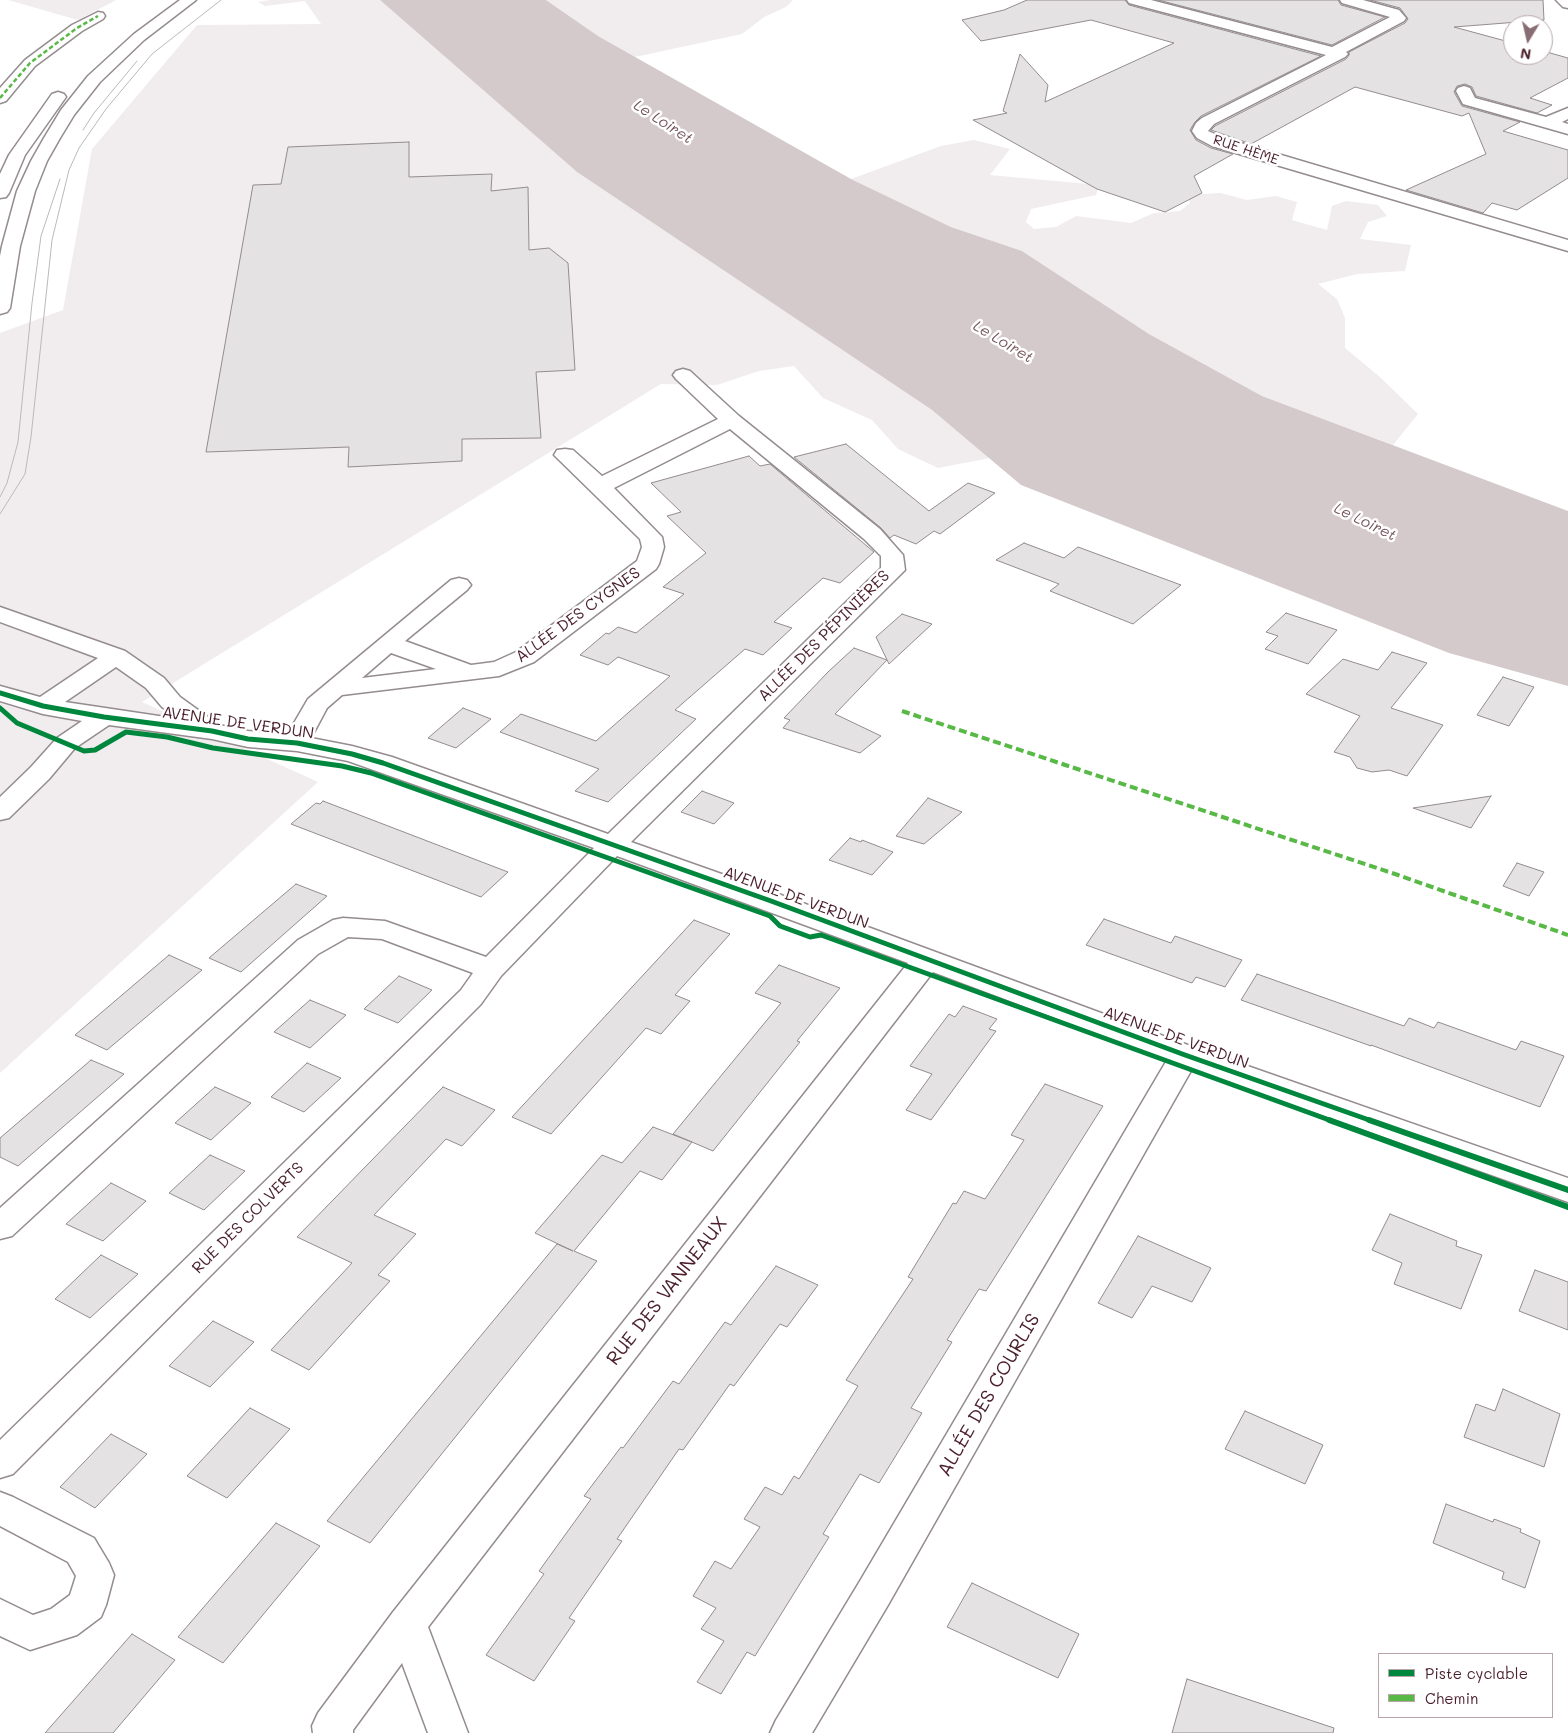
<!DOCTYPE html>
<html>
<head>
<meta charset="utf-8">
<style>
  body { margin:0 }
  #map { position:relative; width:1568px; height:1733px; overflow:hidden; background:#fff; font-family:Mali,sans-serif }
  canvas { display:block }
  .legend { position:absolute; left:1378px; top:1653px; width:175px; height:65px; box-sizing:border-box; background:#fff; border:1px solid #b7a5aa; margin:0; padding:6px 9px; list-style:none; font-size:15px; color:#4a1f2b }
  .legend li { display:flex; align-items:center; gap:10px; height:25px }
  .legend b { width:25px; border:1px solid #b7a5aa }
  .north { position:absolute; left:1503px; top:15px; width:50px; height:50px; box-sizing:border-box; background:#fff; border:1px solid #b7a5aa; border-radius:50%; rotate:189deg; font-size:14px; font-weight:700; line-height:20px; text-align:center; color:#4a1f2b }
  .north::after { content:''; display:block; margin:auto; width:18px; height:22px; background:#896d75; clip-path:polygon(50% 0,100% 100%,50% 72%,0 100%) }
</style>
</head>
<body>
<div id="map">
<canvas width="1568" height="1733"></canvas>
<ul class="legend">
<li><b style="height:6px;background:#00873e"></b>Piste cyclable</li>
<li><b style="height:6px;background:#58b947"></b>Chemin</li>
</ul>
<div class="north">N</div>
</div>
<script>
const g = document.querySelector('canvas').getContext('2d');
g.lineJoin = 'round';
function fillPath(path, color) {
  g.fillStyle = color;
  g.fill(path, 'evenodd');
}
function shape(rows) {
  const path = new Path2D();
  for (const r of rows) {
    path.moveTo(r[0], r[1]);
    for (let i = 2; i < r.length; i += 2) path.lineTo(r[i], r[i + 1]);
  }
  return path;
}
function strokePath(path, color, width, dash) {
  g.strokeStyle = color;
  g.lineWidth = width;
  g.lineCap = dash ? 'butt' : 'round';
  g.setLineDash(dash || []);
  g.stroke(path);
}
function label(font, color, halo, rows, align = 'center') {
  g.font = font + ' Mali,sans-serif';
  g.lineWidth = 5;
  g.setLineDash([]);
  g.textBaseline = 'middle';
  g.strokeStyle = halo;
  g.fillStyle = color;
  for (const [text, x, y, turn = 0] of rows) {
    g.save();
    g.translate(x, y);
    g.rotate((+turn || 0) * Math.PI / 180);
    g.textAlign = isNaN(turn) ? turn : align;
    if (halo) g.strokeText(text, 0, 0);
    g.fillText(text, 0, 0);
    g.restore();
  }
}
fillPath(shape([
  [8,0,116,0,78,20],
  [270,0,380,0,577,172,932,410,990,458,938,468,898,449,872,420,823,398,794,366,759,371,717,385,661,384,142,702,318,782,0,1073,0,333,63,310,92,149,197,25,321,24,305,1,265,6,258,2],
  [546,0,793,0,786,7,764,17,742,34,635,57,598,36],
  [974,140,1010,149,990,175,1099,185,1096,195,1031,209,1026,222,1034,229,1056,227,1076,216,1131,223,1154,213,1180,211,1190,203,1188,195,1220,193,1247,200,1276,196,1297,202,1292,220,1327,230,1332,206,1346,201,1378,205,1387,216,1368,222,1360,239,1411,245,1405,271,1357,274,1318,284,1337,299,1345,318,1345,348,1380,377,1418,414,1393,445,1262,396,1149,334,1022,251,951,227,851,179,941,146]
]), '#f1edee');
fillPath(shape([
  [380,0,546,0,598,36,851,179,951,227,1022,251,1149,334,1262,396,1568,511,1568,686,1449,653,1021,485,932,410,577,172]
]), '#d4cacc');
const building = shape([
  [1027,0,1125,0,1129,5,1321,56,1201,116,1195,122,1190,130,1196,140,1211,148,1233,154,1194,176,1202,193,1165,212,1097,189,973,120,1007,113,1003,111,1020,54,1048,85,1045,102,1174,43,1091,20,981,41,962,20,1004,10,1027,0],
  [1158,0,1338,0,1341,5,1385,17,1332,45,1158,0],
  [1370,0,1543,0,1544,20,1454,27,1513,43,1513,55,1543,55,1543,51,1568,58,1568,78,1530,98,1552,105,1537,113,1476,96,1472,87,1465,84,1457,86,1454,92,1462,106,1520,122,1503,131,1568,150,1568,178,1517,210,1492,203,1483,213,1406,190,1486,154,1469,113,1462,116,1355,87,1251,144,1211,130,1215,126,1346,59,1349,55,1349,52,1405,23,1408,19,1400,8,1370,0],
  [409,142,409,177,492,174,491,191,528,187,529,250,549,248,568,263,575,370,536,372,541,438,462,439,462,461,348,467,349,447,206,452,253,185,281,184,288,147,409,142],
  [846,444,929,511,968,483,995,493,940,534,934,531,916,544,894,535,890,538,881,528,794,457,846,444],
  [749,456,760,466,770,464,874,552,840,583,823,578,774,622,792,628,763,655,745,649,675,710,696,719,608,802,575,791,599,769,500,732,521,714,596,741,670,676,618,657,608,665,580,655,606,633,609,634,618,627,636,633,684,594,663,587,706,553,667,516,681,512,651,483,749,456],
  [1024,543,1064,558,1078,547,1181,585,1133,624,1050,591,1059,584,996,560,1024,543],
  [1286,613,1337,630,1308,664,1265,649,1278,636,1266,632,1286,613],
  [902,614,932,624,889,664,876,637,902,614],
  [854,648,887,660,835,714,881,736,860,753,783,728,790,720,784,718,828,672,854,648],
  [1392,652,1427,663,1391,708,1443,725,1407,776,1389,770,1372,772,1357,768,1350,757,1334,752,1360,716,1306,694,1343,659,1378,670,1392,652],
  [1503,677,1534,687,1509,726,1477,715,1503,677],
  [463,708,491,719,456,748,428,738,463,708],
  [702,791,734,803,714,824,681,812,702,791],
  [1491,796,1471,828,1413,808,1491,796],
  [928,798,962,812,924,844,896,836,928,798],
  [323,801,508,872,481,897,291,824,316,803,320,804,323,801],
  [850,838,861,842,862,840,893,852,872,875,829,860,850,838],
  [1517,863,1544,872,1529,896,1503,886,1517,863],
  [296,884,327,896,241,972,209,958,296,884],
  [1104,919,1171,943,1175,936,1242,960,1225,987,1196,977,1192,983,1086,945,1104,919],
  [694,920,730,934,675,995,690,1001,661,1034,646,1028,551,1134,512,1117,694,920],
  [169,955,202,970,107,1050,75,1035,169,955],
  [779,965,840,988,797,1041,800,1042,713,1151,673,1134,781,1003,755,993,779,965],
  [1257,974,1404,1026,1409,1018,1434,1028,1438,1022,1516,1050,1521,1041,1564,1056,1540,1107,1371,1045,1371,1046,1241,1000,1257,974],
  [399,976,432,990,398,1023,364,1009,399,976],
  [310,1000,346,1015,310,1048,274,1032,310,1000],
  [963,1006,997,1019,989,1029,996,1031,931,1120,906,1110,932,1074,910,1066,949,1014,955,1017,963,1006],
  [91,1060,124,1074,18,1166,0,1157,0,1138,91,1060],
  [307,1063,341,1078,304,1112,271,1097,307,1063],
  [1045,1084,1103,1106,986,1291,979,1289,947,1340,952,1342,911,1408,922,1413,879,1483,860,1474,823,1534,829,1537,755,1656,747,1652,721,1694,697,1682,724,1641,701,1629,716,1608,693,1596,715,1561,731,1569,760,1527,744,1519,765,1487,782,1495,794,1476,799,1479,858,1386,846,1380,913,1279,908,1277,953,1203,956,1204,964,1191,985,1199,1024,1140,1011,1135,1045,1084],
  [215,1087,251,1103,211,1140,175,1123,215,1087],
  [443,1087,495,1110,462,1146,446,1139,374,1215,416,1234,378,1275,390,1281,309,1370,271,1350,352,1263,297,1237,443,1087],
  [653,1127,692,1142,662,1180,640,1171,574,1251,597,1261,370,1543,327,1521,557,1244,573,1251,535,1233,602,1155,622,1163,653,1127],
  [210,1155,245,1171,204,1210,169,1193,210,1155],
  [111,1183,146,1201,103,1241,66,1224,111,1183],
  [1390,1214,1457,1241,1456,1246,1482,1255,1461,1309,1394,1284,1402,1263,1372,1250,1390,1214],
  [1138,1236,1211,1268,1192,1302,1152,1286,1132,1318,1098,1303,1138,1236],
  [101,1255,138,1274,90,1318,55,1299,101,1255],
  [776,1266,818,1285,787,1327,780,1324,734,1386,730,1384,683,1450,679,1449,617,1539,622,1541,569,1618,575,1621,534,1681,486,1655,544,1574,539,1571,591,1499,584,1496,621,1447,623,1448,673,1381,679,1384,725,1322,731,1325,776,1266],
  [1535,1270,1568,1282,1568,1330,1519,1311,1535,1270],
  [213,1321,254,1342,210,1387,169,1366,213,1321],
  [1503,1389,1560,1414,1544,1467,1464,1437,1476,1404,1495,1411,1503,1389],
  [250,1408,290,1429,227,1498,187,1476,250,1408],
  [1245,1411,1323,1445,1305,1484,1225,1449,1245,1411],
  [111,1434,147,1454,95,1508,60,1487,111,1434],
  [1446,1504,1493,1522,1494,1519,1521,1529,1520,1532,1540,1541,1525,1588,1502,1579,1504,1572,1433,1543,1446,1504],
  [276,1523,320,1546,223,1663,178,1637,276,1523],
  [972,1583,1079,1634,1058,1678,947,1627,972,1583],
  [132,1634,175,1660,113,1733,45,1733,132,1634],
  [1187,1679,1334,1728,1333,1733,1172,1733,1187,1679]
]);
fillPath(building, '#e4e2e3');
strokePath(building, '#948c8e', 1);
const minor = shape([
  [1127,0,1151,0,1332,47,1390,17,1342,3,1340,0,1363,0,1399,10,1406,18,1404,21,1346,52,1348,54,1345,57,1214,124,1208,131,1224,138,1568,240,1568,251,1212,146,1197,138,1192,131,1196,123,1202,118,1326,55,1129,3,1127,0],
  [1556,0,1568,0,1568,8,1563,7,1556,0],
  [98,12,103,13,105,16,103,19,82,31,35,66,6,101,0,103,0,88,25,60,72,25,98,12],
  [1464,86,1470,88,1475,98,1546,117,1568,108,1568,119,1562,122,1568,124,1568,134,1463,104,1456,91,1458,88,1464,86],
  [683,369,690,371,739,416,880,529,903,555,905,570,631,842,781,895,1196,1048,1568,1178,1568,1202,1192,1069,888,1605,812,1733,770,1733,776,1720,860,1581,1167,1060,933,972,428,1627,468,1733,428,1733,402,1663,353,1730,353,1733,313,1733,312,1726,318,1713,393,1612,908,963,617,856,501,976,481,1004,13,1474,0,1478,0,1440,461,990,473,973,382,939,348,937,318,954,12,1236,0,1239,0,1208,298,940,333,920,343,918,385,921,486,957,594,848,348,761,297,751,248,747,212,739,109,725,75,748,49,779,9,818,0,820,0,797,31,767,57,738,82,721,43,714,0,701,0,686,40,697,98,658,0,622,0,607,125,651,164,678,180,697,219,725,248,731,287,735,308,699,451,580,459,578,467,580,471,585,467,590,405,641,471,665,494,662,516,652,637,561,642,547,640,539,554,455,557,450,565,449,573,450,602,476,718,419,676,379,673,375,676,371,683,369],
  [730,429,864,539,881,556,881,568,608,834,392,757,352,746,311,738,327,708,342,695,499,676,534,662,656,569,659,564,664,547,662,537,614,488,730,429],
  [391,653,436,669,362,678,391,653],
  [116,667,146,688,162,707,179,719,65,702,116,667],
  [0,1492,13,1497,94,1538,109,1563,114,1575,106,1605,101,1617,77,1635,30,1650,0,1636,0,1599,33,1615,51,1609,70,1595,76,1576,68,1562,0,1526,0,1492]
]);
const major = shape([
  [180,0,196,0,144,40,100,82,74,115,60,138,47,161,35,191,20,246,10,308,7,312,0,314,0,256,2,246,17,191,31,161,44,138,61,110,88,76,134,34,180,0],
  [58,92,64,94,66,97,25,155,9,193,6,197,0,198,0,174,9,155,52,94,58,92]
]);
strokePath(minor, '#948c8e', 3);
strokePath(major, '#948c8e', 3);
fillPath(minor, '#fff');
fillPath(major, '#fff');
strokePath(shape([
  [83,130,94,113,137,61],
  [0,497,7,483,18,442,32,303,41,236,60,179],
  [0,514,25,474,31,437,52,240,69,170,79,148,106,109,152,54,221,0]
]), '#bdb8b9', 1);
strokePath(shape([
  [0,98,30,63,77,28,98,16]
]), '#58b947', 2.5, [4.5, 2.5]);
strokePath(shape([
  [902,711,1398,875,1568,935]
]), '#58b947', 4, [8, 4]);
strokePath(shape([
  [0,693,43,706,104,717,212,731,248,739,297,743,352,754,383,763,771,901,1185,1055,1372,1121],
  [0,708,17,723,84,751,95,750,126,732,167,737,213,748,342,766,371,773,770,916,780,926,810,937,821,935,1332,1121]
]), '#00873e', 5);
strokePath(shape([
  [1329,1120,1568,1207],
  [1369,1120,1568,1190]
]), '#00873e', 6);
label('14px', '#4a1f2b', '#fff', [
  ["RUE HÈME",1246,150,18]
]);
label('italic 15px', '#74535c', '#fff', [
  ["Le Loiret",663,122,33],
  ["Le Loiret",1003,342,31],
  ["Le Loiret",1365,522,26]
]);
label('16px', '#4a1f2b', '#fff', [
  ["ALLÉE DES CYGNES",578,615,-36],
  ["ALLÉE DES PÉPINIÈRES",824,636,-45],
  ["AVENUE DE VERDUN",238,723,8],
  ["AVENUE DE VERDUN",796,898,20],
  ["AVENUE DE VERDUN",1176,1038,20],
  ["RUE DES COLVERTS",248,1218,-45]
]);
label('19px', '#4a1f2b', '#fff', [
  ["RUE DES VANNEAUX",667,1291,-52],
  ["ALLÉE DES COURLIS",989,1395,-60]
]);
</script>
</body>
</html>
